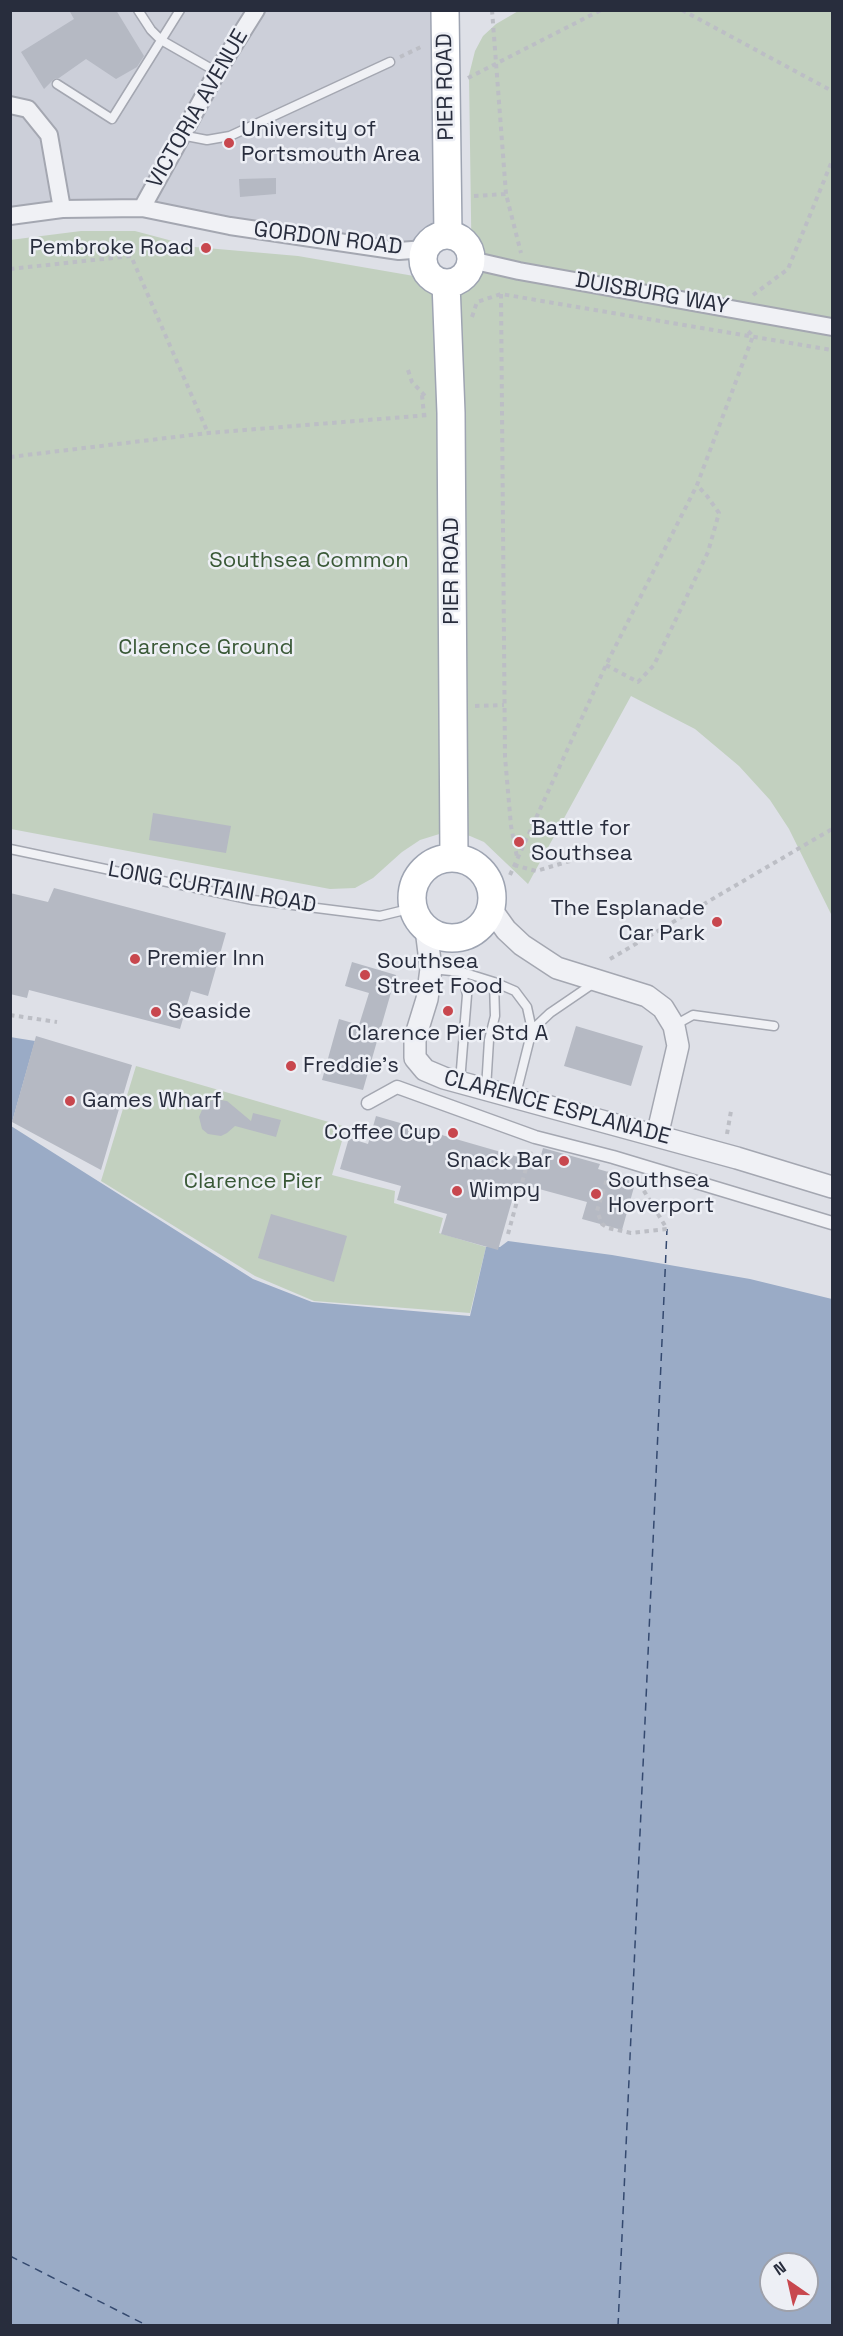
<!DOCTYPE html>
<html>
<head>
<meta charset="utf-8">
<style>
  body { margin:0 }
  #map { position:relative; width:843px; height:2336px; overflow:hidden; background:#dee0e7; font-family:"Space Grotesk",sans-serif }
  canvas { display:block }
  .frame { position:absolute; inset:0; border:12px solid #282d3d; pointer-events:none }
  .north { position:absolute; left:759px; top:2252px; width:60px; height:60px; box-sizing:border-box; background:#edeff5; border:2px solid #9ea1ab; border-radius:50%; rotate:326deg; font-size:16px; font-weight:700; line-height:24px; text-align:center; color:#282d3d }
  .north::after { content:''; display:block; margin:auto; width:21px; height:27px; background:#c8474e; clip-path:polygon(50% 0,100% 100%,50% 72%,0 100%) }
</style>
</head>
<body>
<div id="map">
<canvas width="843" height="2336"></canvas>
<div class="frame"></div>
<div class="north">N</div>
</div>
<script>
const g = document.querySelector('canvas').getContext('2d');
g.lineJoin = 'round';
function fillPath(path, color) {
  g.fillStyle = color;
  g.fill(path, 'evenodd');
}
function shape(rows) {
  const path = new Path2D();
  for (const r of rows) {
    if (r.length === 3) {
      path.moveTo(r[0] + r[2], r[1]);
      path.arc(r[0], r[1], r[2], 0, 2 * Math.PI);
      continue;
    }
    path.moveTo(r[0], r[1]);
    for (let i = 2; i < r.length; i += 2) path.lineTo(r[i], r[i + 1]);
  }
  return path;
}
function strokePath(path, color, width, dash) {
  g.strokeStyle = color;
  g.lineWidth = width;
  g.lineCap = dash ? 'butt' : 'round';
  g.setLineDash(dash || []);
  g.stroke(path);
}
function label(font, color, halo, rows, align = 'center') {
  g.font = font + ' "Space Grotesk",sans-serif';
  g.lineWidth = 5;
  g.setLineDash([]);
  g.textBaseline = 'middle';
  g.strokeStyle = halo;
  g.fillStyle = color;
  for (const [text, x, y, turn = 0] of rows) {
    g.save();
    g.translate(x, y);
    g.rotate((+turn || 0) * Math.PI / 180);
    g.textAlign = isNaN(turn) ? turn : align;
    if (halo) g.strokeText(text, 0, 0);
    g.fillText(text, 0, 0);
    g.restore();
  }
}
fillPath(shape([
  [10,11,446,11,448,198,423,258,142,208,11,216]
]), '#cccfd9');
fillPath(shape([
  [520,10,832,11,832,916,789,829,770,800,739,766,695,729,631,696,528,884,484,842,470,836,449,831,420,840,402,852,373,878,355,888,330,889,11,829,10,240,81,231,135,231,195,247,298,256,472,286,469,75,475,51,483,36,496,24],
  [136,1066,346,1127,332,1175,395,1191,394,1203,443,1218,439,1233,486,1247,470,1313,314,1301,255,1276,101,1181]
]), '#c2d0bf');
fillPath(shape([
  [10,1037,35,1041,11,1126,253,1279,312,1302,470,1316,486,1247,500,1247,508,1241,612,1255,750,1279,832,1299,832,2325,11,2325],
  [771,2264,807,2264,807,2300,771,2300]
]), '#9aabc6');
strokePath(shape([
  [10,2256,148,2326],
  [618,2326,667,1229]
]), '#34496f', 1.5, [8, 6]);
fillPath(shape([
  [69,10,116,10,144,56,137,67,116,79,86,59,59,78,54,79,44,89,21,52,74,19],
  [276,178,276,194,240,197,239,179],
  [153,813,231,826,226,853,149,840],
  [54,888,226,933,208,996,191,991,180,1029,29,990,27,998,10,994,10,893,48,902],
  [352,962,396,975,363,1090,322,1080,339,1019,359,1025,369,993,345,986],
  [576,1026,643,1046,631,1086,564,1066],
  [36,1036,132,1065,101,1170,12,1122],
  [214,1099,227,1101,251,1121,253,1113,281,1120,276,1137,235,1126,227,1133,221,1136,208,1134,202,1129,199,1117,204,1105],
  [376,1116,539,1163,543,1148,600,1164,598,1169,636,1180,622,1230,582,1219,587,1202,517,1183,498,1250,441,1234,447,1214,397,1200,401,1186,340,1169,349,1138,368,1144],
  [271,1214,347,1236,334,1282,258,1258]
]), '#b5b9c3');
const service = shape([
  [138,10,151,30,161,40,217,72],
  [57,84,112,119,180,10],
  [181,135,207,140,230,136,390,62],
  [10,849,253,900,380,916,413,908],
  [431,969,462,972,494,982,515,991,527,1007,532,1030,515,1098],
  [675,1025,693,1015,774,1026],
  [532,1030,550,1013,594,983],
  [460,1082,467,995,462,972],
  [486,1089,489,1040,495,1016,494,982]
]);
const pedestrian = shape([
  [368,1103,397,1087,535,1137,613,1157,832,1223]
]);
const minor = shape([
  [10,105,28,109,49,135,62,209],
  [142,208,217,72,256,10],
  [10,216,62,209,142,208,230,226,399,251,425,249],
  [471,260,519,271,832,327]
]);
const tertiary = shape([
  [491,909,506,930,522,945,557,968,647,996,663,1008,674,1026,678,1046,657,1136],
  [426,929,431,969,427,999,415,1038,415,1058,425,1070,444,1078,737,1158,832,1187]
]);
const primary = shape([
  [445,10,448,235],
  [447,259,24],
  [446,283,451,413,454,858],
  [452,898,40]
]);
strokePath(service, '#a4a7b1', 11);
strokePath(pedestrian, '#a4a7b1', 15);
strokePath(minor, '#a4a7b1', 20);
strokePath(tertiary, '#a4a7b1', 24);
strokePath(primary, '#9ea4b2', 30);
strokePath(shape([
  [492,10,506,194],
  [682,10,832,91],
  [400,57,423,46],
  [468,78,601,10],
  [474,196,506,194,521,253],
  [10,269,131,256,208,433],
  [501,294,505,757,511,826,517,857],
  [753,295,788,269,832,161],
  [472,317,477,302,501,294,832,350],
  [408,370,412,382,427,398],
  [422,395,424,415],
  [10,457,208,433,429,415],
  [606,665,638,682,654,665,708,552,719,513,707,496,697,485],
  [475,706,504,705],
  [514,865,536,871,570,861],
  [510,875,606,665,697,485,753,336,747,330],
  [610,959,832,829],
  [10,1015,57,1022],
  [727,1134,731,1111],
  [609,1172,597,1211,602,1224,608,1228,631,1233,667,1229,638,1181],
  [508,1234,531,1150]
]), '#bcbec5', 4, [4.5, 4.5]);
strokePath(service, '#f0f1f5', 8);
strokePath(pedestrian, '#f0f1f5', 12);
strokePath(minor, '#f0f1f5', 16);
strokePath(tertiary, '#f0f1f5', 21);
strokePath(primary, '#fff', 27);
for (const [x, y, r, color] of [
  [229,143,6,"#c8474e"],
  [206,248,6,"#c8474e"],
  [519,842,6,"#c8474e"],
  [717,922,6,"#c8474e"],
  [135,959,6,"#c8474e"],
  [365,975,6,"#c8474e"],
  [448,1011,6,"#c8474e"],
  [156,1012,6,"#c8474e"],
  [291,1066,6,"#c8474e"],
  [70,1101,6,"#c8474e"],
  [453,1133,6,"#c8474e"],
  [564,1161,6,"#c8474e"],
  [457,1191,6,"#c8474e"],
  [596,1194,6,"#c8474e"]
]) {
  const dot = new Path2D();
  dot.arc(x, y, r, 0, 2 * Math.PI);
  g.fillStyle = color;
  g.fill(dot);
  strokePath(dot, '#edeff5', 2);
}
label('22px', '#282d3d', '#edeff5', [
  ["PIER ROAD",446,87,-91],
  ["VICTORIA AVENUE",198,109,-60],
  ["GORDON ROAD",328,239,7],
  ["DUISBURG WAY",652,294,10],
  ["PIER ROAD",452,571,-90],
  ["LONG CURTAIN ROAD",212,888,10],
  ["CLARENCE ESPLANADE",557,1108,15]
]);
label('22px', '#282d3d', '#edeff5', [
  ["University of",241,130],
  ["Portsmouth Area",241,155],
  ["Pembroke Road",194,248,"right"],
  ["Battle for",531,829],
  ["Southsea",531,854],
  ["The Esplanade",705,909,"right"],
  ["Car Park",705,934,"right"],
  ["Premier Inn",147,959],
  ["Southsea",377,962],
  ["Street Food",377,987],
  ["Seaside",168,1012],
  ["Clarence Pier Std A",448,1034,"center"],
  ["Freddie's",303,1066],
  ["Games Wharf",82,1101],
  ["Coffee Cup",441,1133,"right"],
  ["Snack Bar",552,1161,"right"],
  ["Southsea",608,1181],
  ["Hoverport",608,1206],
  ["Wimpy",469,1191]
], 'left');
label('22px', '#395836', '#edeff5', [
  ["Southsea Common",309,561],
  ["Clarence Ground",206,648],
  ["Clarence Pier",253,1182]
]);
</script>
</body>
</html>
